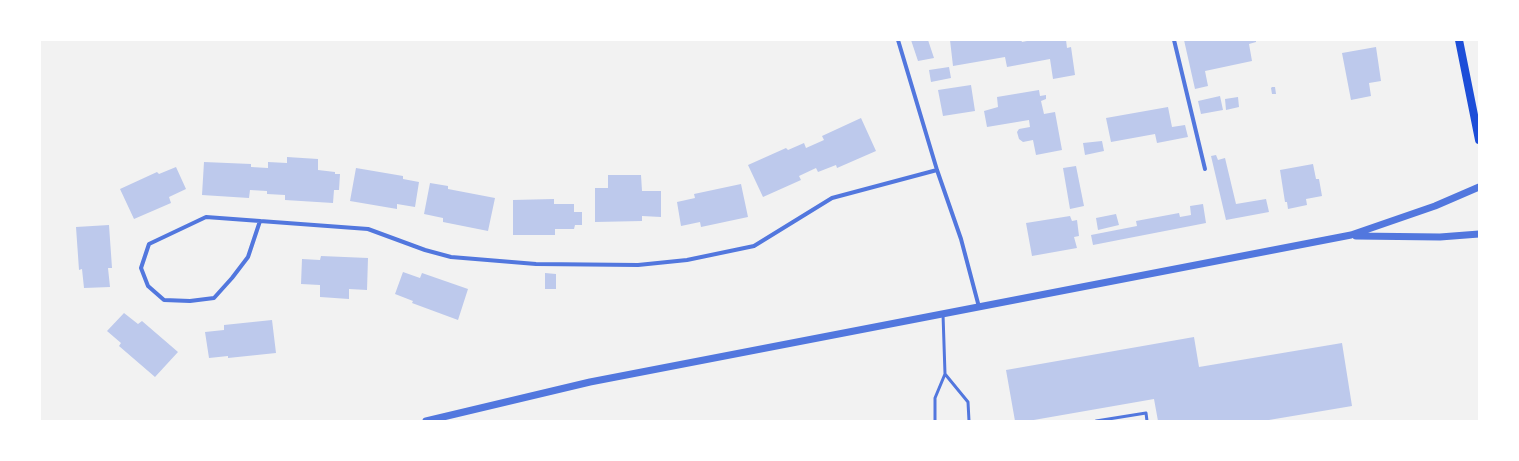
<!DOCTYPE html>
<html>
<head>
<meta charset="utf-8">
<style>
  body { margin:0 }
  #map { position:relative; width:1519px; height:461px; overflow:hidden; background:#f2f2f2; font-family:Figtree,sans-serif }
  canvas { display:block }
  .frame { position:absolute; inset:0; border:41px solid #fff; pointer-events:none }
</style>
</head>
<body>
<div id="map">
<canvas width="1519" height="461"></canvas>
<div class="frame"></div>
</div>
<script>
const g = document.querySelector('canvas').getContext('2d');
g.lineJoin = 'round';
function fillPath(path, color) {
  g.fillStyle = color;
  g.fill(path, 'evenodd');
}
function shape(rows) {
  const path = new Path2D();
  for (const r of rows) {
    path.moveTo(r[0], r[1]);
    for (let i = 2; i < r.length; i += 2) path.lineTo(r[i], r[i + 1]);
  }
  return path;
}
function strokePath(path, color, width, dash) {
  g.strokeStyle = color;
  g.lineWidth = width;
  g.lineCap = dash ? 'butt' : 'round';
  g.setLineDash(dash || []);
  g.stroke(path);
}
fillPath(shape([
  [911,40,928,40,934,58,918,61],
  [950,40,1021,40,1022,42,1032,40,1066,40,1067,48,1071,47,1075,75,1053,79,1050,59,1007,67,1005,57,953,66],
  [1184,40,1256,40,1256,42,1249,44,1252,61,1205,71,1208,86,1195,89],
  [1376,47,1381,81,1369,83,1371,96,1351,100,1342,53],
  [949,67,951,78,931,82,929,70],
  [971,85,975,111,943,116,938,90],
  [1272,87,1275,87,1276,94,1272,94,1271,88],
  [1039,90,1040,96,1046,95,1046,99,1041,101,1044,114,1055,112,1062,150,1036,155,1033,140,1023,142,1019,139,1017,132,1019,129,1030,127,1029,120,987,127,984,111,998,107,997,97],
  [1220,96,1223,110,1201,114,1198,101],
  [1238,97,1239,107,1226,110,1225,99],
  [1168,107,1172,127,1185,125,1188,137,1157,143,1155,134,1111,142,1106,118],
  [861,118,876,151,837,168,836,165,818,172,816,168,799,176,801,180,763,197,748,165,786,148,788,150,804,143,806,148,824,140,822,136],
  [1102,141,1104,151,1085,155,1083,143],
  [1216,155,1218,160,1225,158,1236,204,1266,199,1269,212,1226,220,1211,156],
  [287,157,318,159,318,170,335,172,335,174,340,174,339,190,334,190,333,203,285,200,285,195,267,194,267,191,250,190,249,198,202,195,204,162,251,164,251,167,268,168,268,162,287,163],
  [1313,164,1316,179,1319,179,1322,196,1306,199,1307,205,1288,209,1287,202,1285,202,1280,170],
  [1076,166,1084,206,1070,209,1063,168],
  [176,167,186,189,169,197,171,203,134,219,120,189,157,172,159,174],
  [356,168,403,176,403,179,419,182,415,207,397,204,397,209,350,201],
  [608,175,641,175,642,191,661,191,661,217,642,216,642,221,595,222,595,188,608,188],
  [430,183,448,186,448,189,495,198,488,231,443,222,443,218,424,214],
  [741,184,748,217,701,227,700,222,681,226,677,202,695,198,694,194],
  [554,199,554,204,574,204,574,212,582,212,582,225,575,225,574,229,555,229,555,235,513,235,513,200],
  [1203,204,1206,223,1093,245,1091,235,1137,226,1136,221,1179,213,1180,217,1191,215,1190,206],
  [1116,214,1119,225,1098,230,1096,218],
  [1070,216,1072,221,1077,220,1079,236,1074,237,1077,248,1032,256,1026,223],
  [109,225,112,268,108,268,110,287,84,288,82,269,79,270,76,227],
  [321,256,368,258,367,290,349,289,349,299,320,297,320,285,301,284,302,259,320,260],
  [403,272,420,278,422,273,468,289,458,320,412,303,413,301,395,294],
  [545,273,556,274,556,289,545,289],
  [124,313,138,324,142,321,178,352,155,377,119,346,121,343,107,331],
  [272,320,276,353,228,358,228,356,209,358,205,332,224,330,224,325],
  [1194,337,1199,367,1342,343,1352,406,1263,421,1158,421,1154,399,1028,421,1015,421,1006,370]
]), '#bdc9ec');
strokePath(shape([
  [945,374,968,402,969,421],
  [935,421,935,398,945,374,943,314],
  [1096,421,1146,413,1147,421]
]), '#5277de', 3);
strokePath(shape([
  [898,40,937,170,961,239,979,307],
  [1174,40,1205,169],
  [260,221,248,257,232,278,214,298,190,301,164,300,148,286,141,268,149,244,206,217,368,229,425,250,451,257,536,264,638,265,687,260,754,246,832,198,937,170]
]), '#5277de', 4);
strokePath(shape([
  [1356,236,1440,237,1479,234],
  [426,421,590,382,1351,235,1435,206,1479,187]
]), '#5277de', 7);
strokePath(shape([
  [1459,40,1479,140]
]), '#1d4ed8', 8);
</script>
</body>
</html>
